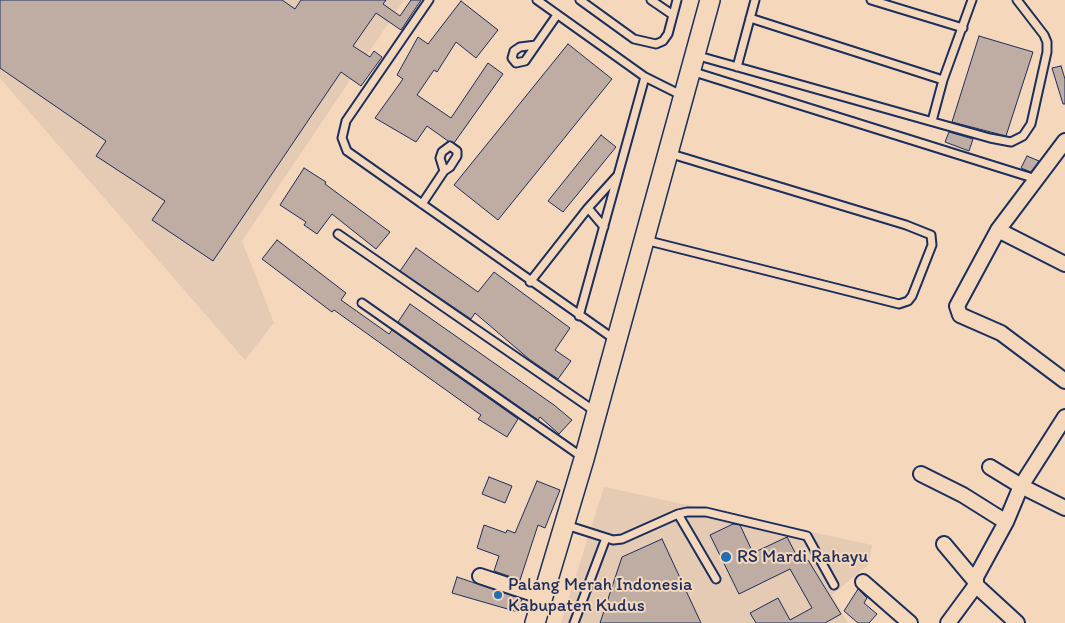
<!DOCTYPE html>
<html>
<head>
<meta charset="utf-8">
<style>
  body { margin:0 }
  canvas { display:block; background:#f5d7bb }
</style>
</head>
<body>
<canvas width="1065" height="623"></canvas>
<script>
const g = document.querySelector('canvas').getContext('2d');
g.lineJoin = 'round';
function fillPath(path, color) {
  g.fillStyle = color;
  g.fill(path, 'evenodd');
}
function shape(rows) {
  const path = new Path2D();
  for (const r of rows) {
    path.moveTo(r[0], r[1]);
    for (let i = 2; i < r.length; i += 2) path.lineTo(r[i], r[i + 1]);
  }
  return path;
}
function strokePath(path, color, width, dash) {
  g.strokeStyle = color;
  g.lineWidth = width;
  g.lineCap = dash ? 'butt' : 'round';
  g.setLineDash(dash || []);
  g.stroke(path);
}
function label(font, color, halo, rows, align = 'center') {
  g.font = font + ' Itim,sans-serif';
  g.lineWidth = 4;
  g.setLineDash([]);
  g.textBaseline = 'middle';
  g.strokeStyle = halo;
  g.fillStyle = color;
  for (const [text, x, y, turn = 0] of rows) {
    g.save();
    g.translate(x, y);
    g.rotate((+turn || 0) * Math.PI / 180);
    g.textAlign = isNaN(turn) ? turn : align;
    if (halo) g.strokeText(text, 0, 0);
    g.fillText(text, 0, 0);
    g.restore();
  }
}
fillPath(shape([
  [0,0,404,0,242,241,274,323,245,360,0,78],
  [604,487,872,545,869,564,832,595,848,623,561,623]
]), '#e5cab4');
const building = shape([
  [0,0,282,0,295,9,301,0,386,0,383,4,400,16,411,0,421,0,401,30,376,13,353,46,370,57,374,51,382,57,361,86,341,72,213,261,152,220,165,201,96,156,106,141,0,68,0,0],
  [461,1,498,30,476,58,456,42,437,72,434,70,417,95,451,118,488,63,503,74,454,143,448,141,427,126,416,142,375,118,403,79,397,75,418,37,428,44,461,1],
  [979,36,1033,52,1006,136,952,122,979,36],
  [568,44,612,79,498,220,454,185,568,44],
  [1061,66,1065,79,1065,104,1063,104,1052,68,1061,66],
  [949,132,973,139,969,151,945,142,949,132],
  [601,135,616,147,563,212,548,201,601,135],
  [1027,156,1039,161,1031,172,1021,168,1027,156],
  [304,168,326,182,325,184,390,232,376,249,332,214,317,234,304,225,306,222,280,205,304,168],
  [277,240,346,293,341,300,389,334,392,330,518,419,507,437,478,419,481,415,334,310,332,312,262,259,277,240],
  [416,248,478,292,494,272,570,328,555,350,571,361,558,379,529,359,475,313,471,319,400,271,416,248],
  [410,304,554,405,572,420,559,434,540,417,538,420,398,322,410,304],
  [489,477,512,486,505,503,482,494,489,477],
  [537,481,560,490,545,528,538,525,520,580,494,571,499,556,477,548,484,525,506,533,507,530,515,533,537,481],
  [733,524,740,525,753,553,787,537,801,564,808,560,841,614,825,623,756,623,750,613,778,598,790,620,812,608,790,569,739,594,710,535,733,524],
  [662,539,701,623,600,623,622,557,662,539],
  [457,577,522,599,518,612,452,593,457,577],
  [858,589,867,598,864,603,877,614,869,623,858,623,844,611,858,589]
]);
fillPath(building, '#bfada4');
strokePath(building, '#1b2f5e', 1);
const lane = shape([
  [429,0,346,121,342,138,347,151,614,339],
  [537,0,645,77,683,96],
  [580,0,634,39,656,44,663,41,668,34,677,0],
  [651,0,673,15],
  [871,0,963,28],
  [750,18,943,80],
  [536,45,520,47,514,51,512,58,516,63,525,61,557,15],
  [695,55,990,138,1011,142,1023,136,1031,124,1047,52,1047,42,1044,35,1017,0],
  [737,67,755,0],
  [691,71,1036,179],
  [932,121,943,80,972,0],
  [450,146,457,151,457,156,450,167,444,171,440,158,442,152,450,146],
  [422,204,444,171],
  [588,208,604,227],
  [338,234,596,412],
  [645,240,899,304,908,301,912,296,932,245,931,235,906,225,668,153],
  [530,282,588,208,617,176],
  [362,303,582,457],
  [579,316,645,77],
  [678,514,716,579],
  [566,525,613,540,622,539,678,514,687,512,706,512,807,536,834,585],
  [574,623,606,538]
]);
const street = shape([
  [1065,141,998,230,957,306,960,315,1001,333,1065,381],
  [998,230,1065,264],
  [990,467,1021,486,1065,508],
  [921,474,963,495,1006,522],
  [944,544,975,581],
  [480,576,543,597],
  [863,582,910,623],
  [948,623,976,585],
  [1017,623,980,589,976,585,976,577,1006,522,1021,486,1065,417]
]);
const secondary = shape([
  [535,623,584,459,710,0]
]);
strokePath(lane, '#1b2f5e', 11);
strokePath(street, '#1b2f5e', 18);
strokePath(secondary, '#1b2f5e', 22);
strokePath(lane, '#f5d7bb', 7);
strokePath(street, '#f5d7bb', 14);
strokePath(secondary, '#f5d7bb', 19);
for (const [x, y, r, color] of [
  [726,557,6,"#1f6fb2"],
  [498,595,5,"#1f6fb2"]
]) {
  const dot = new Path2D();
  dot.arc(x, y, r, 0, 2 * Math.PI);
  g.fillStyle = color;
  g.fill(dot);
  strokePath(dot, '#f5d7bb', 2);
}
label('18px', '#1b2f5e', '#f5d7bb', [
  ["RS Mardi Rahayu",737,557],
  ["Palang Merah Indonesia",508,585],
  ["Kabupaten Kudus",508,606]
], 'left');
</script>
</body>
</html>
